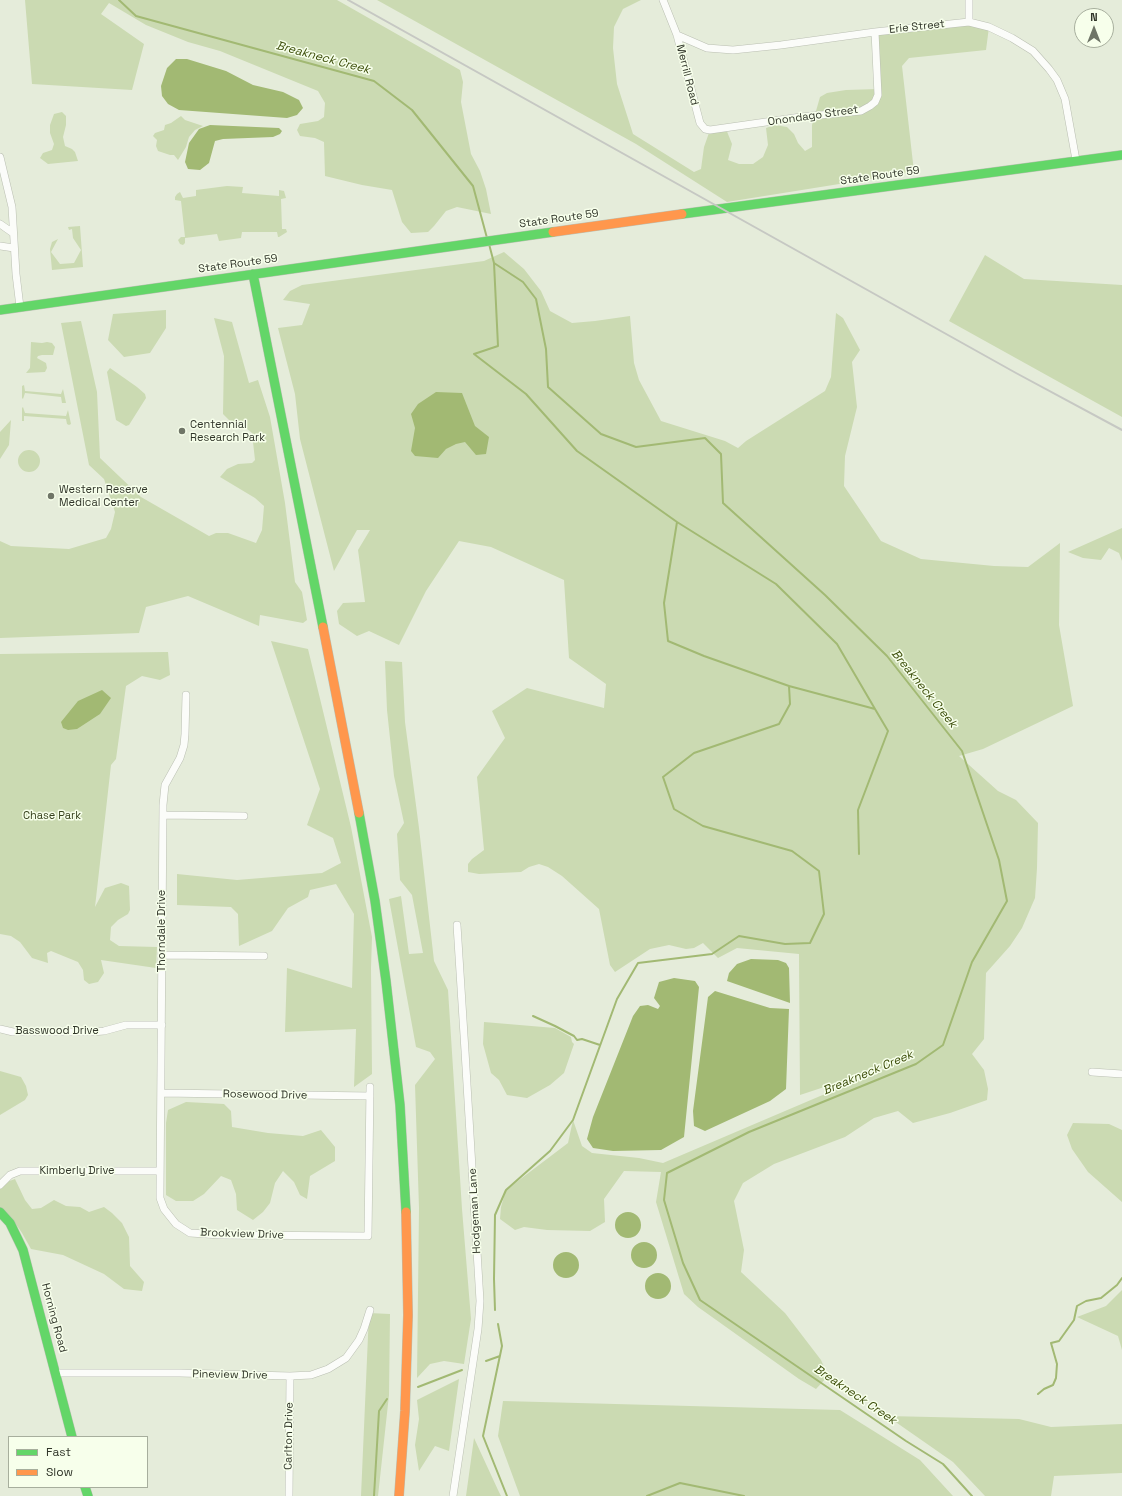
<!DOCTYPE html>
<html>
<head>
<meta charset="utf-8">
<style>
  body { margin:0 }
  #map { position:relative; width:1122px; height:1496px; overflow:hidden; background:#e5ecda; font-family:"Space Grotesk",sans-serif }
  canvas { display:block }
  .legend { position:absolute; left:8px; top:1436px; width:140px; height:52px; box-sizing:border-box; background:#f7ffeb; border:1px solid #a7ae9d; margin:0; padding:5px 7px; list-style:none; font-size:12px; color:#303529 }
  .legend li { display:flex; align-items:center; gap:8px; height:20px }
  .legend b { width:20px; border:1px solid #a7ae9d }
  .north { position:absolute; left:1074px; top:8px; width:40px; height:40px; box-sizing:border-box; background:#f7ffeb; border:1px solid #a7ae9d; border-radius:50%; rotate:0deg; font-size:11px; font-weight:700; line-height:16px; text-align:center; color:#303529 }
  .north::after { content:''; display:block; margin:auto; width:14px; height:18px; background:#6f7567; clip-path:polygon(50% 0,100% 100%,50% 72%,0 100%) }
</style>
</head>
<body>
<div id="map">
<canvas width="1122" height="1496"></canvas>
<ul class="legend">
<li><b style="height:5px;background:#63d668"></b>Fast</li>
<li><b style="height:5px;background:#ff974d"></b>Slow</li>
</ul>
<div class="north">N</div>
</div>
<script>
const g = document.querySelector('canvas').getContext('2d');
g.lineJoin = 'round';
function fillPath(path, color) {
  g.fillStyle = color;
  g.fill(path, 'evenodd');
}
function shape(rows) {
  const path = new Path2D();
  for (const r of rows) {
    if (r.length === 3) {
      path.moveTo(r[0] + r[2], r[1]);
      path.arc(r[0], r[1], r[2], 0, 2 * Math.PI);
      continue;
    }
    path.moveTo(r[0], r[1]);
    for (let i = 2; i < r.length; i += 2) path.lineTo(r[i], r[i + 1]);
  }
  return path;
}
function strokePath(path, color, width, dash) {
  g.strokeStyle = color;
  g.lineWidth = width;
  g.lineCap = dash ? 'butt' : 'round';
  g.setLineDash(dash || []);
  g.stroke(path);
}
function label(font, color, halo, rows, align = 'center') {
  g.font = font + ' "Space Grotesk",sans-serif';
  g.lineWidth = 3;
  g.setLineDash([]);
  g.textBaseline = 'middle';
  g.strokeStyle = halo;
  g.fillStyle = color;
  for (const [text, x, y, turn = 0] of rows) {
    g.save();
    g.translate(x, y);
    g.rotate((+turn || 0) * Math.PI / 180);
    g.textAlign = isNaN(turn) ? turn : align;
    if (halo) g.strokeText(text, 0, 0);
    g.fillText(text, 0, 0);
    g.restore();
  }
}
fillPath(shape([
  [25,0,337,0,460,70,463,82,461,102,471,154,480,171,486,189,491,214,457,207,446,211,434,226,428,232,411,233,402,222,392,190,362,185,325,176,324,142,315,138,300,136,297,130,300,124,318,121,324,117,325,103,318,91,220,51,188,42,146,25,109,3,101,14,144,44,132,90,32,84],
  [377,0,641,0,623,9,614,27,613,48,617,84,633,134,694,172,701,169,704,147,710,130,726,129,732,144,728,160,739,164,753,164,763,157,768,145,766,128,775,125,787,127,794,134,798,143,805,151,812,147,812,125,820,97,827,93,846,90,878,89,875,32,969,22,989,27,986,50,909,58,902,66,914,172,727,202,636,144],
  [62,112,66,116,66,125,63,137,65,146,72,149,75,152,78,161,48,164,40,158,43,153,52,150,54,144,50,133,50,125,54,114],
  [181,116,185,120,203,126,195,130,189,137,186,147,178,160,174,155,170,155,158,151,156,146,157,140,153,136,155,133,164,130,165,125,171,123],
  [227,186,243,187,242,193,279,196,279,190,284,191,286,198,281,199,282,229,286,229,287,232,279,237,278,237,277,232,242,232,241,238,219,241,217,234,185,238,185,243,183,245,180,244,178,240,181,237,185,237,181,201,175,200,175,197,177,194,180,192,183,198,196,196,196,190],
  [80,226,83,267,52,270,50,249,52,242,58,239,51,252,60,264,74,263,81,250,73,238,72,229,69,230,68,227],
  [504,252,524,269,541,291,550,311,572,323,595,321,630,316,634,363,639,380,661,421,725,441,738,448,746,441,825,391,831,377,836,313,843,318,860,350,852,362,857,407,845,456,844,486,881,541,921,559,994,566,1028,567,1060,543,1059,625,1073,706,983,749,959,756,998,791,1016,800,1038,823,1037,868,1035,898,1022,928,1010,946,986,973,984,1039,972,1054,984,1070,988,1089,987,1100,950,1113,913,1123,898,1111,874,1118,845,1137,774,1164,743,1183,734,1201,744,1250,741,1272,785,1313,821,1360,828,1376,816,1389,799,1379,698,1307,684,1294,656,1202,661,1172,624,1171,604,1199,605,1222,590,1231,547,1230,524,1227,515,1230,500,1219,501,1207,506,1190,568,1143,573,1120,582,1146,592,1153,639,1158,663,1163,900,1062,800,1095,799,954,737,948,718,958,703,943,694,948,686,949,669,945,650,949,615,972,610,965,599,909,562,876,548,867,539,864,529,867,521,872,479,874,468,872,468,864,472,859,484,850,477,777,505,738,492,711,527,688,604,708,606,684,569,658,564,580,491,547,459,541,426,591,399,645,369,631,357,636,339,624,337,611,343,603,365,602,358,550,370,530,357,530,334,571,300,439,295,394,278,328,302,325,310,304,283,300,290,291,302,285,484,261],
  [985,255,1024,279,1122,285,1122,417,949,321],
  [166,310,166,328,150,353,124,357,108,340,113,314],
  [214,318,232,322,249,383,258,380,270,417,285,503,295,582,302,592,307,620,303,623,260,615,259,626,188,596,146,607,139,633,0,638,0,541,11,546,69,549,106,538,111,529,115,512,104,479,89,465,61,323,81,321,97,392,100,458,141,497,209,536,216,533,228,533,256,543,262,530,264,506,255,498,220,477,227,469,238,464,252,463,255,460,252,433,246,428,243,422,232,423,223,414,224,356],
  [31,342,42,343,47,342,52,343,55,347,53,355,42,355,38,356,37,358,46,363,47,368,45,372,26,373,30,368],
  [110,368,137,387,145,394,146,398,129,425,126,426,116,420,107,372],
  [24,385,25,391,61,394,63,389,66,403,62,403,61,397,25,393,23,399,22,398,22,386],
  [23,407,25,413,66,416,68,410,71,424,69,425,67,424,66,419,24,416,24,421,22,421,22,408],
  [11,420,9,445,0,459,0,432],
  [29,461,11],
  [1122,528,1122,561,1119,553,1109,548,1101,560,1083,558,1068,552],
  [271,641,308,649,351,827,372,937,371,968,372,1074,354,1087,356,1029,285,1032,287,968,352,988,354,914,336,884,310,890,308,897,288,908,272,931,239,946,238,914,231,907,177,905,177,874,237,880,322,873,341,863,333,838,307,825,320,789],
  [168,652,170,675,160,680,142,676,126,686,116,759,111,765,95,907,105,888,121,883,129,886,130,910,128,914,118,920,111,927,110,940,119,946,157,947,156,968,101,960,104,973,98,982,89,984,84,980,83,970,78,962,51,951,47,953,48,963,32,958,20,942,11,936,0,934,0,654],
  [385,661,402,662,405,722,419,828,434,961,448,990,462,1209,471,1319,464,1364,444,1361,430,1364,417,1378,419,1208,415,1085,435,1059,430,1052,416,1047,389,899,401,896,409,954,423,953,412,895,400,880,397,834,404,823,394,776,387,710],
  [484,1022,555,1028,571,1037,572,1042,574,1044,564,1073,550,1085,527,1098,507,1095,499,1080,491,1073,483,1044],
  [0,1071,21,1077,26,1086,28,1095,25,1100,0,1115],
  [186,1102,224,1104,231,1111,232,1127,268,1133,303,1136,321,1130,335,1147,335,1161,310,1176,307,1199,300,1195,294,1182,283,1171,275,1183,270,1203,263,1212,253,1220,237,1210,236,1194,231,1180,221,1176,204,1194,193,1201,176,1201,166,1195,166,1123,168,1110],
  [1073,1123,1109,1124,1122,1130,1122,1202,1088,1172,1072,1149,1067,1135],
  [15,1179,25,1200,32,1209,41,1208,54,1200,66,1206,80,1207,89,1212,104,1207,112,1213,122,1223,129,1237,130,1266,144,1282,142,1291,124,1289,104,1274,63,1255,31,1249,22,1233,11,1217,0,1207,0,1187,1,1184],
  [1122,1290,1122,1350,1118,1336,1077,1317,1106,1306],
  [369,1313,390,1314,389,1395,378,1496,361,1496],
  [459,1379,449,1451,435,1446,419,1471,415,1445,419,1419,417,1400],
  [503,1401,840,1410,920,1460,953,1496,520,1496,498,1436],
  [887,1416,1019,1419,1051,1427,1122,1424,1122,1473,1054,1476,1051,1496,985,1496,953,1462],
  [474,1438,498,1490,501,1496,466,1496]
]), '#cbdab2');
fillPath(shape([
  [176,59,187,59,226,71,253,85,283,92,299,100,303,108,297,115,287,118,179,110,168,104,162,96,161,86,167,68],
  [210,125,279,128,282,131,280,134,273,137,223,139,215,141,209,163,200,170,188,169,185,162,189,143,199,129],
  [436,392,462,393,475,426,489,437,486,454,476,455,465,442,456,444,446,449,438,458,415,456,411,451,415,428,411,414,418,404],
  [102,690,111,698,100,714,77,729,68,730,63,728,61,722,78,701],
  [751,959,778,960,786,963,789,968,790,1003,727,981,729,973,737,964],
  [674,978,695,981,699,987,684,1137,661,1150,613,1151,593,1148,587,1139,593,1117,633,1016,640,1006,648,1005,658,1009,660,1006,654,998,659,982],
  [715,991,770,1008,789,1009,786,1089,770,1101,705,1131,694,1126,693,1111,708,997],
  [628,1225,13],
  [644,1255,13],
  [566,1265,13],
  [658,1286,13]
]), '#a2b973');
strokePath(shape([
  [119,0,136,16,374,81,412,110,473,186,487,238],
  [489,244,494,263,498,346,474,354,526,394,577,451,677,522,664,603,668,641,704,656,789,686,790,704,779,724,694,753,663,777,674,809,703,826,792,851,819,871,824,914,810,943,785,944,739,936,712,954,638,963,617,999,573,1120,550,1151,506,1190,495,1215,494,1279,495,1310],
  [494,263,523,282,536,299,546,349,548,387,601,434,636,447,705,438,721,454,723,503,825,595,887,656,962,751,999,860,1007,901,972,962,943,1045,916,1064,749,1132,667,1173,664,1200,683,1263,700,1300,906,1441,943,1464,972,1496],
  [677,522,776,584,837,644,875,709],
  [789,686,875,709,888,731,858,810,859,854],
  [533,1016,555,1026,574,1036,577,1040,582,1039,600,1045],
  [498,1324,502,1346,483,1436,507,1496],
  [486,1361,500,1356],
  [418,1387,462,1370],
  [1038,1394,1044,1389,1053,1385,1056,1378,1057,1364,1051,1343,1059,1341,1074,1320,1077,1306,1086,1301,1101,1298,1117,1285,1122,1278],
  [374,1496,379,1411,387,1399],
  [647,1496,680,1483,744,1496]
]), '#a2b973', 2);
const street = shape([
  [663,0,677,35,700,123,705,129,710,130,801,117,861,111,870,106,875,102,878,95,875,32],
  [969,22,969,0],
  [677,35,707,48,733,50,781,45,875,32,969,22,989,27,1012,38,1033,51,1049,69,1057,80,1065,99,1076,160],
  [0,157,12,207,16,274,20,307],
  [0,224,13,233],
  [0,246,14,248],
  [186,695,185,734,184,745,180,758,165,785,163,805,160,1190,160,1198,164,1209,176,1224,190,1233,221,1235,368,1236,370,1087],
  [163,815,244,816],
  [162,955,264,956],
  [0,1029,13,1032,91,1032,104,1031,126,1025,162,1025],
  [1092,1072,1122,1074],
  [161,1093,370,1096],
  [0,1185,10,1175,20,1171,160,1171],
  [56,1373,180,1373,290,1376,311,1375,328,1369,346,1358,359,1340,364,1329,370,1310],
  [289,1496,290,1376],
  [453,1496,478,1329,480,1301,465,1051,457,925]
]);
const fast = shape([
  [682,214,1122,155],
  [253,274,323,627],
  [0,310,553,232],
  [359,813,375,901,386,981,400,1105,406,1212],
  [0,1212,10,1223,23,1250,72,1437],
  [85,1487,88,1496]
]);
const slow = shape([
  [553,232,682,214],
  [323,627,359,813],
  [399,1496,405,1411,408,1315,406,1212]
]);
strokePath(street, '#babfb2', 8);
strokePath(fast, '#babfb2', 10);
strokePath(slow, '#babfb2', 10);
strokePath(street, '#fbfcf9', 7);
strokePath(fast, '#63d668', 9);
strokePath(slow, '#ff974d', 9);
strokePath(shape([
  [348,0,1016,373,1122,430]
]), '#c6c8c3', 2);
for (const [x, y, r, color] of [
  [182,431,4,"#6f7567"],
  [51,496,4,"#6f7567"]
]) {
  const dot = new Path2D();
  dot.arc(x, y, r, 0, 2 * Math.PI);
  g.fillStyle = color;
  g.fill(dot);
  strokePath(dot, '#f7ffeb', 1.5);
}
label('11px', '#303529', '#f7ffeb', [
  ["Erie Street",917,27,-6],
  ["Merrill Road",687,75,76],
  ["Onondago Street",813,116,-8],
  ["State Route 59",880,176,-8],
  ["State Route 59",559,219,-8],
  ["State Route 59",238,264,-8],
  ["Thorndale Drive",162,931,-90],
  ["Basswood Drive",57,1031],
  ["Rosewood Drive",265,1095,1],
  ["Kimberly Drive",77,1171],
  ["Hodgeman Lane",475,1211,-93],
  ["Brookview Drive",242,1234,2],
  ["Horning Road",54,1318,75],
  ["Pineview Drive",230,1375,1],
  ["Carlton Drive",289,1436,-89]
]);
label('11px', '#303529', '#f7ffeb', [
  ["Centennial",190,425],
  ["Research Park",190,438],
  ["Western Reserve",59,490],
  ["Medical Center",59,503]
], 'left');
label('11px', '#35411b', '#f7ffeb', [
  ["Chase Park",52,816]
]);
label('italic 12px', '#3b4d08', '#f7ffeb', [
  ["Breakneck Creek",323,58,15],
  ["Breakneck Creek",924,689,51],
  ["Breakneck Creek",868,1073,-23],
  ["Breakneck Creek",855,1395,34]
]);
</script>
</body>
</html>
